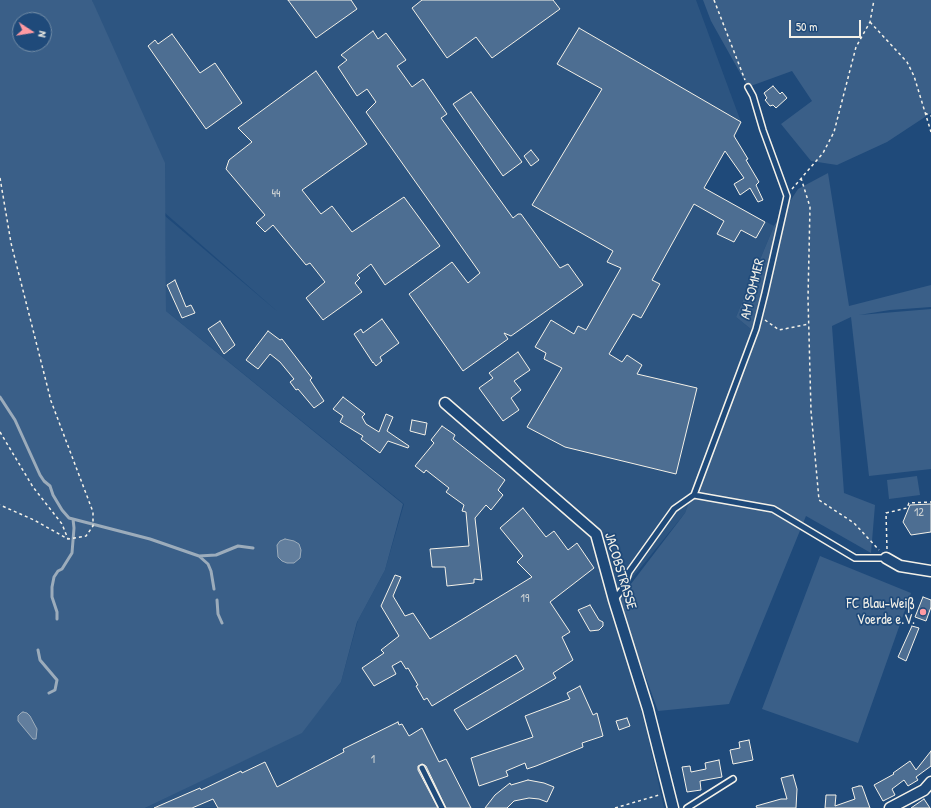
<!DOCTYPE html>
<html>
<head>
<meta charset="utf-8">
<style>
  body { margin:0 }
  #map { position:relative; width:931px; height:808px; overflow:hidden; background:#1f4a7a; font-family:"Patrick Hand",sans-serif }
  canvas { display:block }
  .north { position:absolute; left:12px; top:12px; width:40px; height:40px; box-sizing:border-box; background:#1f4a7a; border:1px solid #748da6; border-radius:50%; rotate:102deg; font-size:11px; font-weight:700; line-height:16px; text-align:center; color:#f4f1e8 }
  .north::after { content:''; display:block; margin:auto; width:14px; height:18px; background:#ff9aa2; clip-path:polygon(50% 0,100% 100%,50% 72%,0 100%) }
  .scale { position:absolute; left:789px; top:20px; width:72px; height:18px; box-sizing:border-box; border:2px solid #f4f1e8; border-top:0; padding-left:5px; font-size:12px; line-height:14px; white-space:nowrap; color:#f4f1e8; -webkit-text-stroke:3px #1f4a7a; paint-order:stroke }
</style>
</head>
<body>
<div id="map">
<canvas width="931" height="808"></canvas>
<div class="north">N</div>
<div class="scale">50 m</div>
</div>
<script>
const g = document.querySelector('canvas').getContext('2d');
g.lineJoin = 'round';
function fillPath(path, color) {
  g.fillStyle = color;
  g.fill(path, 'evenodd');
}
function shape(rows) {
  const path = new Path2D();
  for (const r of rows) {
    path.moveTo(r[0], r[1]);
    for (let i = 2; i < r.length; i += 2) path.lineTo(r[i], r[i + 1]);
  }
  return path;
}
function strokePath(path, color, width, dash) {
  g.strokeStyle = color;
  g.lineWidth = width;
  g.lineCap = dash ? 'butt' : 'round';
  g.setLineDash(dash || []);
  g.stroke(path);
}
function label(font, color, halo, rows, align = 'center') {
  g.font = font + ' "Patrick Hand",sans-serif';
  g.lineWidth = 3.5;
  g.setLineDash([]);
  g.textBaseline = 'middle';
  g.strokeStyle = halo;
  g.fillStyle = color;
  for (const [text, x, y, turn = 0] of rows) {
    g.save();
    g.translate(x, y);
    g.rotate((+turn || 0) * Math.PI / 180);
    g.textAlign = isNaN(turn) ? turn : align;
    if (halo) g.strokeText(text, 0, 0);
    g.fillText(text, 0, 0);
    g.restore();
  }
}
fillPath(shape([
  [92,0,696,0,741,122,704,188,774,226,736,317,752,330,685,513,612,603,647,732,664,808,145,808,302,732,341,682,358,620,385,570,404,504,166,311,165,216,278,312,165,213]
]), '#2d5581');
fillPath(shape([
  [0,0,92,0,165,163,166,311,403,504,385,570,357,622,341,682,302,733,145,808,0,808],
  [20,20,44,20,44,44,20,44],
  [703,0,931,0,931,113,887,142,837,165,811,161,781,124,812,101,792,71,748,87,711,21],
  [828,173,849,306,931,285,931,307,890,310,859,315,931,309,931,469,869,476,851,317,832,326,844,493,875,505,871,553,806,516,729,704,658,711,618,601,685,513,752,330,736,317,774,226,798,189],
  [917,476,920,495,889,499,887,480],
  [820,556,911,593,858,743,762,709]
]), '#3a5f88');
const water = shape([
  [285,539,294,541,299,544,301,550,300,558,294,563,287,563,282,561,278,557,277,545,280,541,285,539],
  [23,712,27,713,30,716,37,729,36,739,33,739,18,721,18,716,21,713,23,712]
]);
fillPath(water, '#627e9d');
strokePath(water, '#9cacbb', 1);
strokePath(shape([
  [0,397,15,420,40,475,44,481,50,486,53,495,62,510,69,518,150,539,199,556,216,555,238,546,253,548],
  [199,556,208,564,211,571,214,589],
  [217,600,218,614,222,623],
  [57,619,57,612,52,597,52,587,54,577,58,571,62,569,72,553,74,528,73,519],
  [38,650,40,660,57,680,55,690,49,693]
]), '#9cacbb', 3);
const building = shape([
  [288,0,351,0,357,9,316,38,288,0],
  [422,0,553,0,560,9,492,58,476,37,447,58,412,8,422,0],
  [579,28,741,122,734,136,748,159,746,160,759,182,756,185,763,200,758,202,750,188,740,195,734,184,744,178,725,151,704,188,765,222,756,238,741,230,734,242,717,234,724,221,694,204,652,280,660,284,641,318,633,314,609,354,622,362,627,355,642,365,637,374,697,388,676,474,565,447,527,427,562,368,544,359,546,353,535,347,551,320,574,334,578,326,586,330,621,268,607,262,613,251,532,205,602,89,557,64,579,28],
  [373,31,378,39,386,33,406,60,397,66,412,87,423,79,447,114,441,118,513,218,518,214,521,214,560,268,568,264,583,285,511,336,504,333,508,339,463,371,409,294,452,262,468,283,480,273,366,112,376,102,367,89,357,96,338,67,347,60,341,55,373,31],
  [172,34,200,73,215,63,242,103,206,129,148,46,155,40,158,44,172,34],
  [316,71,367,144,302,190,321,214,332,206,352,232,404,197,440,246,385,285,371,264,357,275,360,278,355,283,362,292,323,320,306,298,325,282,310,263,306,265,273,225,265,232,256,223,265,215,226,169,229,160,252,142,238,128,316,71],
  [773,86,780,94,782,92,787,98,776,108,773,105,770,106,765,100,767,98,764,93,773,86],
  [471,92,522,162,503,176,453,104,471,92],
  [531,150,539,160,531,166,524,156,531,150],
  [175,280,186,307,191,305,195,313,182,318,167,285,175,280],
  [382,319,399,343,380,357,382,361,376,366,373,362,373,363,354,334,361,329,363,333,382,319],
  [220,321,235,345,224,354,208,329,220,321],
  [268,331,280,340,282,339,312,378,310,380,324,401,314,408,298,389,296,390,290,382,294,379,280,362,270,354,258,369,246,360,268,331],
  [518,352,530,370,514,381,521,390,511,398,519,410,503,421,479,388,493,378,489,373,518,352],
  [343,397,365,414,362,417,366,424,379,432,386,414,393,417,387,431,409,446,408,448,388,441,380,453,361,439,363,436,340,422,343,416,333,409,343,397],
  [412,420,427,423,425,435,410,431,412,420],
  [442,426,455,435,453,439,505,480,498,490,503,495,491,510,486,505,475,518,482,580,474,579,474,583,447,586,445,567,432,567,430,549,469,546,466,512,462,511,464,505,446,492,449,488,426,470,424,473,415,466,434,443,431,440,442,426],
  [931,504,931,532,911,535,903,522,910,505,931,504],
  [523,508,546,537,554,531,568,550,577,543,594,568,550,602,570,632,562,637,573,660,553,673,556,678,467,730,454,710,524,669,516,655,432,706,427,698,424,700,416,686,418,685,408,668,406,669,401,661,392,666,396,674,374,686,362,668,384,653,381,650,399,636,381,606,395,575,401,577,393,596,405,616,413,613,430,639,532,577,517,562,523,556,500,528,523,508],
  [923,597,931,600,931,607,926,621,915,617,923,597],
  [590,605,599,620,603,622,603,626,599,630,590,631,578,610,590,605],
  [912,626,919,628,906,661,898,657,912,626],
  [580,686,593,715,597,713,603,736,582,743,583,747,536,766,527,769,525,763,506,771,508,776,479,786,471,758,533,737,525,716,570,699,567,693,580,686],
  [627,718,630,726,619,730,616,721,627,718],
  [398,722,399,725,402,724,409,736,422,728,439,762,446,759,471,808,446,808,426,766,422,764,418,766,418,770,438,808,218,808,213,799,192,808,154,808,200,788,201,790,241,771,242,773,265,762,277,787,344,752,343,749,398,722],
  [749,740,753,760,733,764,730,750,740,748,739,742,749,740],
  [931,751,931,766,916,777,918,780,908,786,904,780,892,789,895,795,883,801,874,785,894,774,893,773,910,761,916,770,931,751],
  [719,760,722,777,700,781,701,790,687,792,682,767,690,766,691,772,706,769,705,763,719,760],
  [793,775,797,789,796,808,757,808,756,806,781,799,787,799,781,778,793,775],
  [528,780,544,783,554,787,547,802,539,799,529,798,514,801,507,808,485,808,495,795,510,783,511,785,528,780],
  [859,786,862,786,870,808,825,808,826,795,836,795,835,806,855,799,852,788,859,786],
  [924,799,930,808,911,808,924,799]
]);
fillPath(building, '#4d6e92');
strokePath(building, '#f4f1e8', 1);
const service = shape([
  [694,495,756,329,765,293,787,196,763,130,753,96,748,87],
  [615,599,624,587,629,572,674,509,694,495,773,509,855,558,886,558],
  [422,768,442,808],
  [687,808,733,779]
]);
const minor = shape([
  [445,403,596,534,614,600,648,709,673,808],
  [886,558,900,566,931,571],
  [890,808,924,790,931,782]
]);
strokePath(service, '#f4f1e8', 8);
strokePath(minor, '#f4f1e8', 13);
strokePath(shape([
  [714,0,745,80],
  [870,22,907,62,914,76,931,132],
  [925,113,931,116],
  [0,178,11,243,51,401,93,512,93,526,86,536,68,539,34,520,0,505],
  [801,178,810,207,808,298,811,411,819,500,854,523,879,550],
  [792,189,823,153,834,132,856,47,870,22,874,0],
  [765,320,779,330,809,324],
  [0,432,33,487,62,524,68,539],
  [887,549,886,513,907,508,909,503,931,502],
  [615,808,659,795]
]), '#f4f1e8', 1.5, [3, 3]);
strokePath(service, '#1f4a7a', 5);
strokePath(minor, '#1f4a7a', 10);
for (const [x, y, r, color] of [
  [923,612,4,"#ff9aa2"]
]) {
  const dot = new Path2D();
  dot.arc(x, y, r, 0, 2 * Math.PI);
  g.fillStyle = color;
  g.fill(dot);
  strokePath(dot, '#1f4a7a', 1.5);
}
label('12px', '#cad0d2', null, [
  ["44",276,194],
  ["12",919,513],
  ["19",525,599],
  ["1",373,760]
]);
label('14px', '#f4f1e8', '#1f4a7a', [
  ["AM SOMMER",753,289,-76],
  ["JACOBSTRASSE",620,571,73]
]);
label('14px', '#f4f1e8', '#1f4a7a', [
  ["FC Blau-Weiß",915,604],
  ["Voerde e.V.",915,620]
], 'right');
</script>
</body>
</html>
